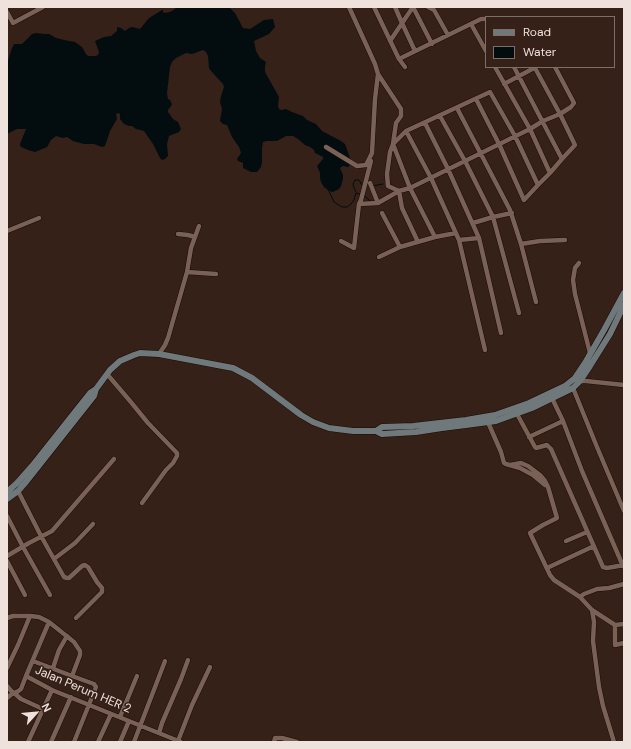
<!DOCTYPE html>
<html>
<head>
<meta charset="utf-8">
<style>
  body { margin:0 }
  #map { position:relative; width:631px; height:749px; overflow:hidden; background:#352118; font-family:"DM Sans",sans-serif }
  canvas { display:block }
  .frame { position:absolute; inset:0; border:8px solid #efe1db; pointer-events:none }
  .legend { position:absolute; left:485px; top:16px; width:130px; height:52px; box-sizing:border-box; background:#352118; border:1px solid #7f6e66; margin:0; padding:5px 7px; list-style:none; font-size:12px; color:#efe1db }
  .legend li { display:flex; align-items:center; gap:8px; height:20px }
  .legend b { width:20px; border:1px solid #7f6e66 }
  .north { position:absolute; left:16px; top:693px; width:40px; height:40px; -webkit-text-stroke:3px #352118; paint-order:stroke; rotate:63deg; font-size:11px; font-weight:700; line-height:16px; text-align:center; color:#efe1db }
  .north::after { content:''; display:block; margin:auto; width:14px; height:18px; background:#efe1db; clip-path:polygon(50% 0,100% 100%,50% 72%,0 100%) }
</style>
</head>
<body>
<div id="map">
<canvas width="631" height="749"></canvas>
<div class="frame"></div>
<ul class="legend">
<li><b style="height:5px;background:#6f787b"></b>Road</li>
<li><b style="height:11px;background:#030d10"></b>Water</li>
</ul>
<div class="north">N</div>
</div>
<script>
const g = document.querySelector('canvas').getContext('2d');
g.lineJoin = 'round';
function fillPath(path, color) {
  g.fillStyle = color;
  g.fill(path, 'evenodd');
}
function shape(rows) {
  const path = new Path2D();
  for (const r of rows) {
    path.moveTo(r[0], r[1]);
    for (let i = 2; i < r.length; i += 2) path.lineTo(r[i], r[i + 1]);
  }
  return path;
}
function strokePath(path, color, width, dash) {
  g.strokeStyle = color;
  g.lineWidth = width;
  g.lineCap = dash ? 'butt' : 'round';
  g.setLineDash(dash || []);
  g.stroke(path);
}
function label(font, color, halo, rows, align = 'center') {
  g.font = font + ' "DM Sans",sans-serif';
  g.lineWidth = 3;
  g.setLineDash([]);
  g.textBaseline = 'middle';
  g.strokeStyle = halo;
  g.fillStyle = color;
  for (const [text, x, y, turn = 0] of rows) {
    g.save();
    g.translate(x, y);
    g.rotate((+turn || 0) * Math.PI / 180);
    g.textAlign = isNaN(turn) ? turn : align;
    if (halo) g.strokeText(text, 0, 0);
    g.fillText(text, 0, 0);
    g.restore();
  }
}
fillPath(shape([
  [176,7,229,7,235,13,243,28,250,29,264,20,273,19,275,27,269,34,254,41,256,51,260,58,266,62,265,66,265,72,279,97,278,106,279,109,281,110,286,109,292,112,303,116,307,120,316,124,322,131,341,141,345,144,351,161,351,164,348,167,343,166,340,168,343,175,343,179,341,186,339,189,333,192,329,191,324,187,321,182,320,178,320,173,317,166,323,159,323,157,315,153,314,150,310,147,305,145,298,139,293,136,286,136,277,141,267,141,263,142,262,148,262,162,261,167,257,172,251,172,243,168,243,163,238,161,237,159,241,153,239,147,232,137,227,125,223,124,220,121,222,109,220,102,221,96,224,87,223,84,211,71,209,68,208,56,206,52,203,50,192,54,186,53,176,58,172,62,170,67,167,93,168,99,170,100,172,104,171,106,168,110,168,112,173,119,178,122,181,129,179,132,169,136,167,144,168,156,165,159,162,160,160,158,153,144,144,131,136,129,132,126,129,126,124,124,120,119,120,114,118,113,116,114,117,119,110,131,105,146,102,147,94,144,84,144,73,141,67,137,63,138,56,136,51,140,47,147,35,152,28,150,21,147,20,145,20,144,26,129,17,129,7,134,7,64,12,48,14,44,22,44,32,34,36,33,44,34,49,34,56,38,69,41,75,42,82,47,86,54,88,56,96,56,98,55,99,52,95,41,104,37,111,36,117,31,117,27,121,28,125,31,129,28,132,27,140,29,149,18,162,10,163,10,163,12,165,13,170,12,175,9]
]), '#030d10');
strokePath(shape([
  [372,186,383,184],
  [329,191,334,202,342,207,347,207,351,204,354,200,356,193,360,194],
  [356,192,354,188,353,184,355,180,359,180,362,185],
  [365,196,370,201]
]), '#030d10', 1);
const street = shape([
  [374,7,399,59,405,67],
  [395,7,402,23],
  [413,7,432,44],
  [428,7,434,10,448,35],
  [7,12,13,23,43,7],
  [402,23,415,51],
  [471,24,486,51],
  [390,41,413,7],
  [399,59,481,19,486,19],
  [495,67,530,129,550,173],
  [535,68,560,114,575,145,562,159],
  [378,74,401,109,401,116,396,123,393,144,390,152,387,174,388,186,399,191,402,208,418,242],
  [504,84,536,67],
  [476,99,499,144,524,200,538,185],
  [457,108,510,210,521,244,536,302],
  [440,116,465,161,493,217,519,313],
  [425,123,448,169,479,238,501,333],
  [406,131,431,178,459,240,485,350],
  [393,144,406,131,490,92,515,136,538,185,550,173,562,159,514,67],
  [393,144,410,188,435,237],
  [326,147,357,166,366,165,372,153,375,99,378,74,375,64,349,7],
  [370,183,378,203],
  [359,204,378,203,399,191,410,188,465,161,530,129,543,121,560,114,571,107,574,103,555,67],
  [382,213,400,247,435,237,456,233],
  [473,223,493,217,512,213],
  [7,231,39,218],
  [178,234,188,235,195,237],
  [459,240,479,238],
  [341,241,354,248,359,204,361,200,371,161],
  [521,244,540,241,565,240],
  [379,257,400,247],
  [579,263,575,268,573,280,575,294,590,353],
  [187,272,216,274],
  [159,354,165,345,168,338,187,272,191,248,199,226],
  [107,374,130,401,148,423,177,453,177,456,173,463,166,470,142,503],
  [578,380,580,381,586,381,624,385],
  [573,388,597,447,624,511],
  [551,396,563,421,582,471,623,566],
  [517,414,535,447,536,448,547,445,551,449,603,567,607,568,624,565],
  [487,420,501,452,504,463,506,464,520,468,533,475,545,485],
  [529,437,563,421],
  [510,465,521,463,528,466,540,475,545,481,548,487,557,518,543,525,530,533,550,575,554,580,580,597,592,610,594,622,593,641,599,687,603,706,614,742],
  [18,491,41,536,64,577,67,578,69,578,82,566,85,565,88,567,97,582,102,588,102,592,76,618],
  [7,516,23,547,50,595],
  [566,541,587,532],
  [7,556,29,543,52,531,114,459],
  [54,559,75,543,93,524],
  [7,561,25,595],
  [547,568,594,546],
  [580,597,584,594,597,589,609,588,624,584],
  [592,610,615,625,615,645,624,643],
  [30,616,39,617,49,622],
  [7,618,13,616,30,616,18,645,7,668],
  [615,625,624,624],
  [33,661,72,676],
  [53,668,59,650,67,636],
  [26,676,49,622,74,642,80,651,80,655,72,676,94,684,96,687,74,742],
  [7,686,13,693,14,693,17,692,21,689,26,676,52,690,181,742],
  [14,693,21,699,43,709],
  [7,698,13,693],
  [120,717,137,676],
  [159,733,162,723,181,679,188,660],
  [178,741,192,705,210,667],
  [28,742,52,690],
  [51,742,71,697],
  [98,742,111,714],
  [120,742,129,721],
  [134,742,165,661],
  [274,742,275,738,282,738,297,742]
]);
const secondary = shape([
  [376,431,382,427,413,426,466,420,495,415,529,403,565,386,575,378,585,363,604,330,624,293],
  [7,492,17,483,32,466,90,393,96,389],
  [7,499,18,491,26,482,94,396,96,389,110,370,120,361,134,355,140,353,159,354,233,368,252,378,301,415,313,422,329,428,353,431,376,431,382,434,416,432,442,428,466,425,496,421,532,408,573,388,580,381,590,366,610,334,624,305]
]);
strokePath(street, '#1b0a03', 5.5);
strokePath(secondary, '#1b0a03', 7);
strokePath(street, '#796157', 4.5);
strokePath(secondary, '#6f787b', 6);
label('12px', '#efe1db', '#352118', [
  ["Jalan Perum HER 2",83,690,23]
]);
</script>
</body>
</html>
